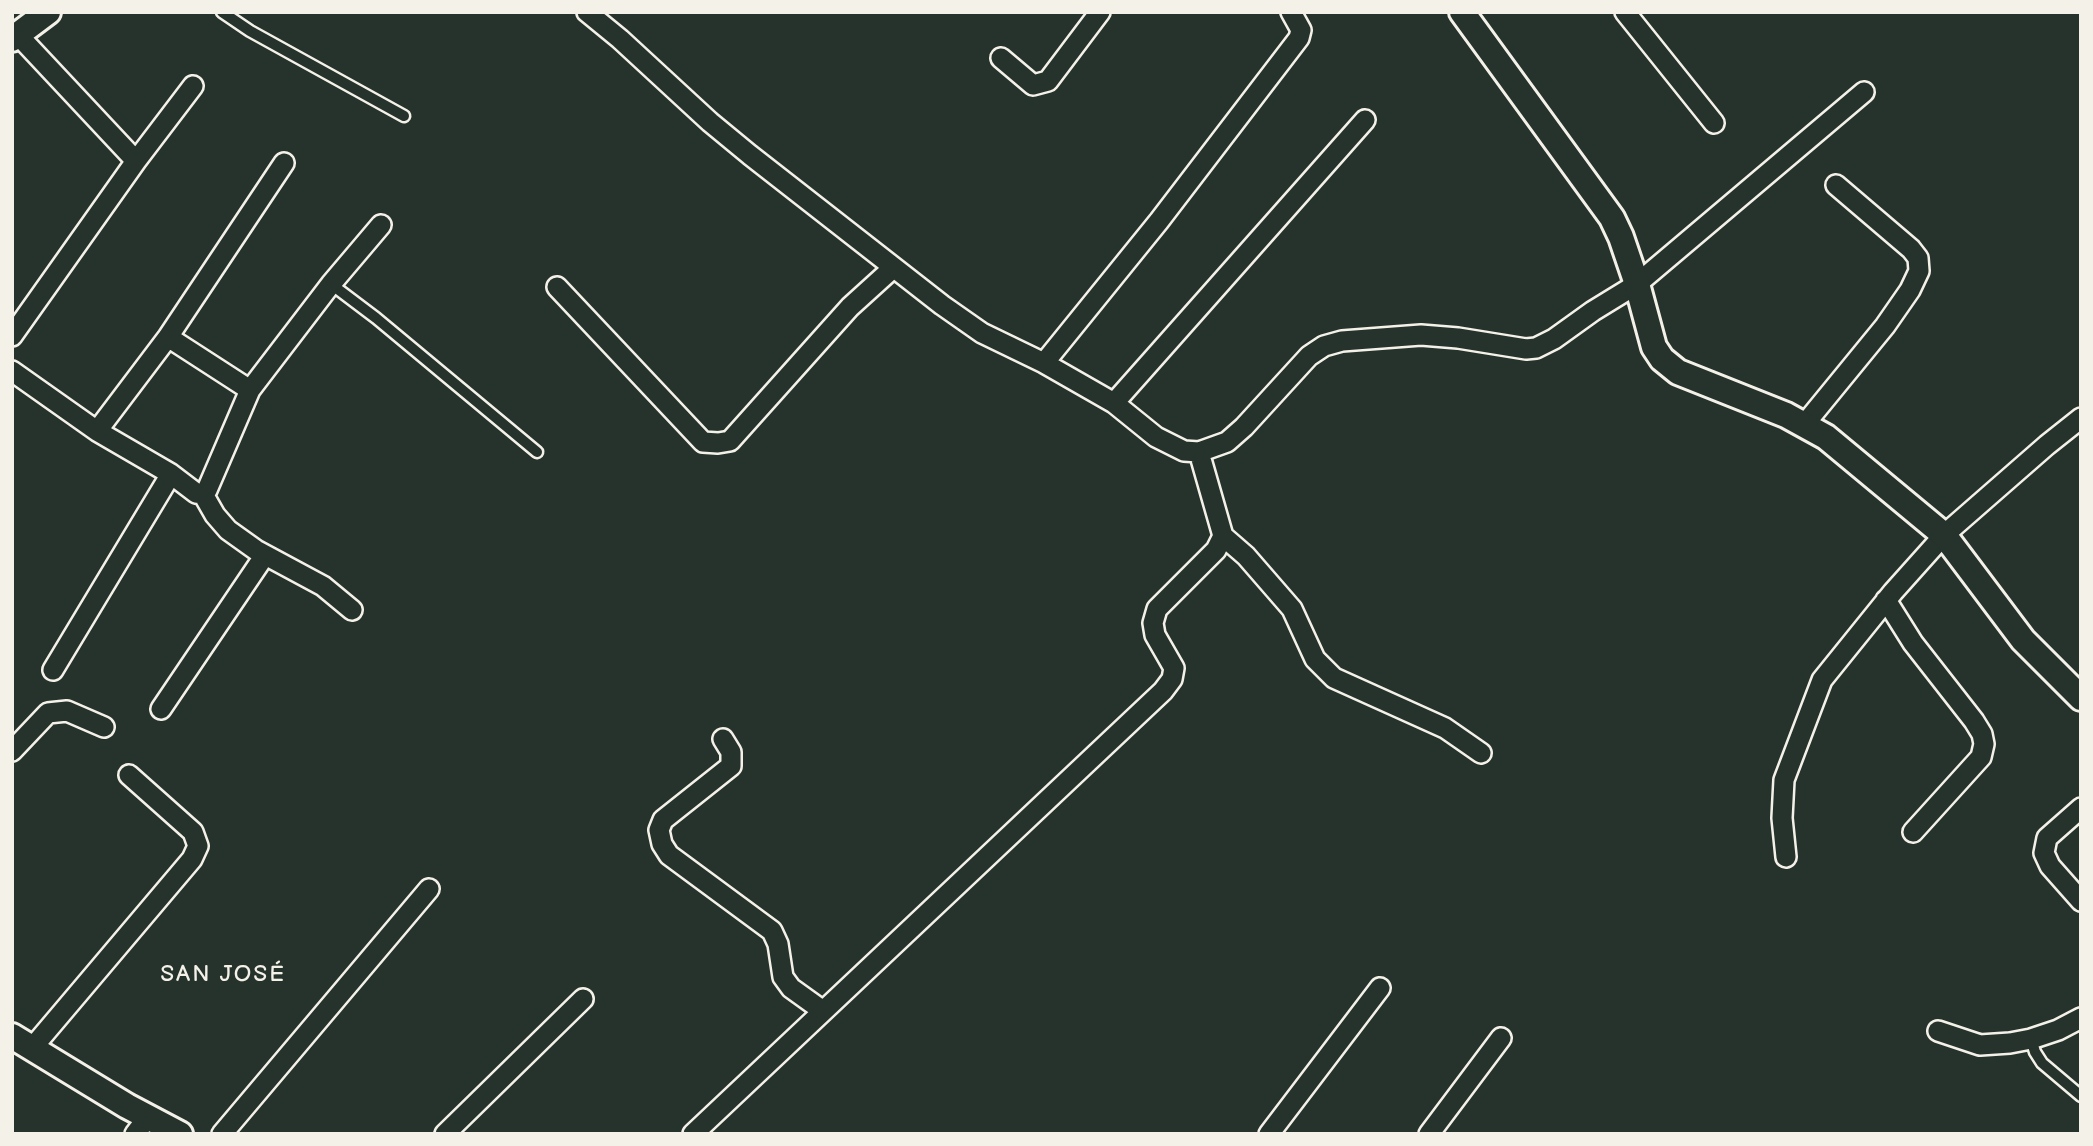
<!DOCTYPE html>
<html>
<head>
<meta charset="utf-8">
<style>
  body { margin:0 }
  #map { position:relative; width:2093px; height:1146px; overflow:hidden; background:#26332d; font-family:"Balsamiq Sans",sans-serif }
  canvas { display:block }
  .frame { position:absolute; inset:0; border:14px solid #f4f1e8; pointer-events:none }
</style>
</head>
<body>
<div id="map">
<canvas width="2093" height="1146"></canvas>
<div class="frame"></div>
</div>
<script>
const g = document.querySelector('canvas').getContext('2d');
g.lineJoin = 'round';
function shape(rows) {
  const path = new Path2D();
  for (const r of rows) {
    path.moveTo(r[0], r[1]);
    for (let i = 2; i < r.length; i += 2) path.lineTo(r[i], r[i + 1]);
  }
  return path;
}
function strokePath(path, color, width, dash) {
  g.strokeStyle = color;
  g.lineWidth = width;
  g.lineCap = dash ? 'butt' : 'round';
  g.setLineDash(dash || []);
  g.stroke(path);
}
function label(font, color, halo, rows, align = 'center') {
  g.font = font + ' "Balsamiq Sans",sans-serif';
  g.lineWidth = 6;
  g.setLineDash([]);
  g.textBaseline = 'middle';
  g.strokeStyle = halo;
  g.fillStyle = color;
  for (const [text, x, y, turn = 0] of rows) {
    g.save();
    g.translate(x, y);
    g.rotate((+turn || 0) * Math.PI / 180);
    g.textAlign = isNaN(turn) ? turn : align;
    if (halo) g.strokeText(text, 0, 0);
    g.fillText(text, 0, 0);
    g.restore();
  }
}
const service = shape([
  [222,12,250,31,404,116],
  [331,284,376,318,537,452],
  [2031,1039,2035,1052,2042,1063,2081,1096]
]);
const minor = shape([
  [587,12,620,39,710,122,750,155,942,305,982,333,1044,363,1114,403,1156,437,1184,451,1199,452,1227,442,1244,427,1309,356,1324,346,1342,341,1421,335,1458,338,1526,349,1536,348,1554,339,1593,311,1637,284,1864,92],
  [1625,12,1714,123],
  [18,35,136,161],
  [1001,58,1033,85,1048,81,1100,12],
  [557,287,703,442,718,443,730,441,850,307,893,268],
  [12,336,136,161,193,86],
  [168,337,250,390],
  [1044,363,1159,221,1299,38,1301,30,1291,12],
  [12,371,97,431,171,474,196,493,203,494,207,490,250,390,331,284,381,225],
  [1114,403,1365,120],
  [1804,425,1885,326,1910,290,1919,271,1918,258,1911,249,1836,185],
  [97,431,168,337,284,163],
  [1199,452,1223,536,1246,556,1292,609,1315,659,1334,678,1445,728,1481,753],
  [203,494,215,515,228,530,256,550,323,586,352,610],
  [1886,600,1913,643,1974,721,1982,734,1984,744,1981,757,1913,832],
  [53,670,171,474],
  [161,709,265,555],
  [723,739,731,752,731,766,663,820,659,830,662,844,669,855,772,931,778,944,783,977,791,988,823,1011],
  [12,751,48,713,67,711,104,727],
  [2081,808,2047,838,2044,853,2050,866,2081,901],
  [1786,857,1782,818,1784,780,1822,680,1893,592,1944,535,2047,445,2081,418],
  [1938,1031,1980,1045,2010,1043,2031,1039,2058,1030,2081,1018],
  [33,1047,192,859,198,846,193,832,129,775],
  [135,1134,148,1117],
  [222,1134,429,889],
  [445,1134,583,999],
  [693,1134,1163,691,1172,679,1174,668,1155,635,1153,623,1157,609,1216,550,1223,536],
  [1269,1134,1380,988],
  [1429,1134,1501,1038]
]);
const tertiary = shape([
  [1462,12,1612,218,1621,237,1637,284,1654,347,1662,359,1678,372,1786,415,1826,437,1944,535,2023,640,2081,698],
  [12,39,48,12],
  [12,1036,127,1106,180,1134]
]);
strokePath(service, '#f4f1e8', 15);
strokePath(minor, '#f4f1e8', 24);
strokePath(tertiary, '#f4f1e8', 30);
strokePath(service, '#26332d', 10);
strokePath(minor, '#26332d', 19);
strokePath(tertiary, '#26332d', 24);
g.letterSpacing = '2px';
label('23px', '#f4f1e8', '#26332d', [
  ["SAN JOSÉ",223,975]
]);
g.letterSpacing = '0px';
</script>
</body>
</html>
